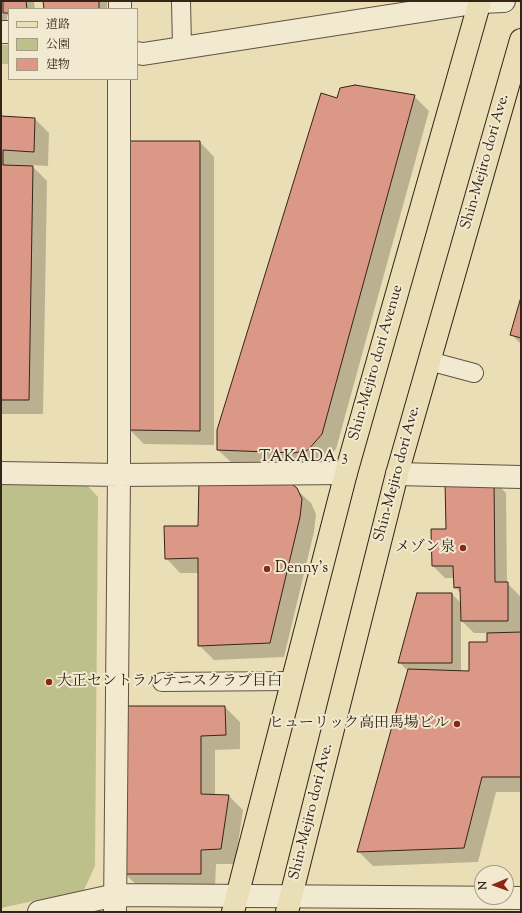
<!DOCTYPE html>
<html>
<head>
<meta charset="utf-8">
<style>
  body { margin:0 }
  #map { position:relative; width:522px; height:913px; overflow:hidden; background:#eadeb6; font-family:"Sorts Mill Goudy","Noto Serif JP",serif }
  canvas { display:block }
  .frame { position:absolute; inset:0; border:2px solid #352418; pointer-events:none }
  .legend { position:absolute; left:8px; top:8px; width:130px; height:72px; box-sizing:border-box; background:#f1ead0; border:1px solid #a69b86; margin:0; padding:5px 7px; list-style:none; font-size:12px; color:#352418 }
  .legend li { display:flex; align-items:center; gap:8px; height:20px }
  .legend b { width:20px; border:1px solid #a69b86 }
  .north { position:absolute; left:474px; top:865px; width:40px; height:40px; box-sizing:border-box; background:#f1ead0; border:1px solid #a69b86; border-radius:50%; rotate:268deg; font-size:11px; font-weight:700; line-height:16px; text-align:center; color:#352418 }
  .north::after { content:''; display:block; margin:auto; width:14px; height:18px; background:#8f2418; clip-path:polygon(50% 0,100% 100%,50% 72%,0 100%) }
</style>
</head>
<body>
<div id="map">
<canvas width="522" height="913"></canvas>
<div class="frame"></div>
<ul class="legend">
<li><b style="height:5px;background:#eadeb6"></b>道路</li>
<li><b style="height:11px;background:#bdc08a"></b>公園</li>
<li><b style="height:11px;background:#dc9886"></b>建物</li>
</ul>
<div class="north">N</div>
</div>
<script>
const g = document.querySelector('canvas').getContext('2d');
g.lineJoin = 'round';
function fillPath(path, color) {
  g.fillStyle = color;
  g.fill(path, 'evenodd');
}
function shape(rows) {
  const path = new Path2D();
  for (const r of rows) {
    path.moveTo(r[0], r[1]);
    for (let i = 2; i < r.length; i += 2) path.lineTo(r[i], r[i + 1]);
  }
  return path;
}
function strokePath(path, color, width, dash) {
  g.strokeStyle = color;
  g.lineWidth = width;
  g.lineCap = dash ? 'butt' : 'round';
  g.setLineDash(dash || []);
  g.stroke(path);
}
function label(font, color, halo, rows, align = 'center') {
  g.font = font + ' "Sorts Mill Goudy","Noto Serif JP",serif';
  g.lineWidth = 4;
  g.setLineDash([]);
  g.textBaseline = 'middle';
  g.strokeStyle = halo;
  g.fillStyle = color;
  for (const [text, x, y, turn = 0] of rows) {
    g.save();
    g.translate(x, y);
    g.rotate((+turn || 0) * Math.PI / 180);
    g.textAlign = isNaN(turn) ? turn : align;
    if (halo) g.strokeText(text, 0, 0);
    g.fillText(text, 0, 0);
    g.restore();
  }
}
fillPath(shape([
  [1,45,9,45,9,64,1,64],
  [1,484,87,485,98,497,95,866,84,890,1,908]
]), '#bdc08a');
fillPath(shape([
  [1,1,34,1,35,9,9,9,9,17,7,15,7,20,1,20],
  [44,1,107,1,107,9,45,9],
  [414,96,429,111,336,449,322,465,233,464,218,450,337,99],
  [1,117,35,119,49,133,48,166,31,165,47,181,43,414,1,414],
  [200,142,214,157,214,445,144,444,130,430],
  [521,301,521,344,512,335],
  [494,481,506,493,507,583,520,596,521,792,496,792,478,862,373,866,359,852,409,672,399,662,452,594,462,604,461,594,455,587,455,578,445,578,433,566,447,530],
  [461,620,474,633,488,633,488,643,470,672,461,672],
  [296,489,311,503,316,514,314,532,284,657,214,660,199,645,199,573,180,573,166,558,199,527],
  [125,707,225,707,240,722,240,749,215,750,215,796,229,796,243,810,235,864,216,864,215,888,140,888,125,874]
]), '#0003');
const building = shape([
  [3,1,26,1,27,9,9,9,9,13,3,13,3,1],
  [43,1,99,1,99,9,44,9,43,1],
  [355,85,415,95,322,434,308,450,294,453,217,450,217,430,321,93,337,98,340,88,355,85],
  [1,116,35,118,34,152,3,150,3,165,33,166,29,400,1,400,1,116],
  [129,141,200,141,200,431,129,430,129,141],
  [521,297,521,338,510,335,521,297],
  [445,480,494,480,495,582,508,582,508,621,461,621,460,587,454,588,453,566,432,566,431,529,446,529,445,480],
  [199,481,290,483,297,488,302,499,300,517,270,643,198,646,198,558,165,559,164,526,198,526,199,481],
  [417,593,452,593,452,663,398,663,417,593],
  [521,632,521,777,482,777,464,848,357,852,408,669,469,671,469,642,487,642,487,633,521,632],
  [124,706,225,706,226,735,201,736,201,794,229,795,221,849,201,850,201,874,124,874,124,706]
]);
fillPath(building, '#dc9886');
strokePath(building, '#352418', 1);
const service = shape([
  [181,1,182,47],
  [429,361,474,373],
  [162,682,292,681]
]);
const minor = shape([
  [120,9,120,1],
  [1,32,9,32],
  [137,53,143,54,480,2,504,1],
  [1,473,119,475,346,473],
  [397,474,521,477],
  [39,912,116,895,521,898],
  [115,912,119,475,119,79]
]);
const primary = shape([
  [233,912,346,473,480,1],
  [287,912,397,474,521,40]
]);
strokePath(service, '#625240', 20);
strokePath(minor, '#625240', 24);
strokePath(primary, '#352418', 24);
strokePath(service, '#f1ead0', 18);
strokePath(minor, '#f1ead0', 22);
strokePath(primary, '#eadeb6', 22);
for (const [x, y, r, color] of [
  [463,548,4,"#8f2418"],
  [267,569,4,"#8f2418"],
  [49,682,4,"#8f2418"],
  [457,724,4,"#8f2418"]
]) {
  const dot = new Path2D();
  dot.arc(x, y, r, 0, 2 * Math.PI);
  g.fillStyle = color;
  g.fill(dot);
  strokePath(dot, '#f1ead0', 1.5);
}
label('15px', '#352418', '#f1ead0', [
  ["Shin-Mejiro dori Ave.",486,162,-74],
  ["Shin-Mejiro dori Avenue",377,363,-74],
  ["Shin-Mejiro dori Ave.",398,474,-75],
  ["Shin-Mejiro dori Ave.",312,812,-76]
]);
label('15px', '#352418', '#f1ead0', [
  ["メゾン泉",455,548],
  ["Denny's",275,569,"left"],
  ["大正セントラルテニスクラブ目白",57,682,"left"],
  ["ヒューリック高田馬場ビル",449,724]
], 'right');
g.letterSpacing = '1px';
label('16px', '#352418', '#f1ead0', [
  ["TAKADA 3",304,458]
]);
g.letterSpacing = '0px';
</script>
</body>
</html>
